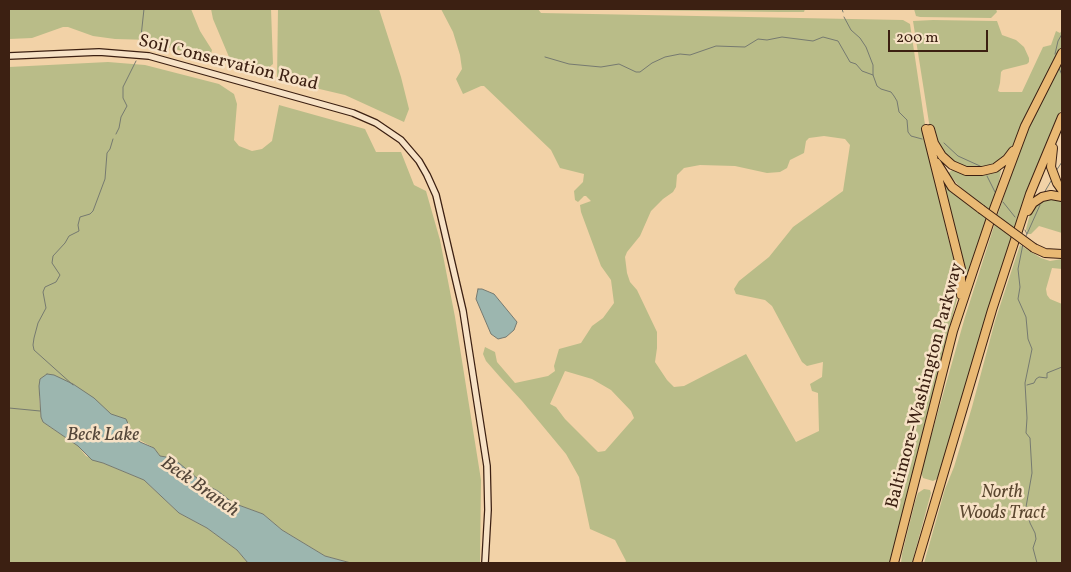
<!DOCTYPE html>
<html>
<head>
<meta charset="utf-8">
<style>
  body { margin:0 }
  #map { position:relative; width:1071px; height:572px; overflow:hidden; background:#f2d2a7; font-family:Vollkorn,serif }
  canvas { display:block }
  .frame { position:absolute; inset:0; border:10px solid #3c2012; pointer-events:none }
  .scale { position:absolute; left:888px; top:30px; width:100px; height:22px; box-sizing:border-box; border:2px solid #3c2012; border-top:0; padding-left:6px; font-size:15px; line-height:18px; white-space:nowrap; color:#3c2012; -webkit-text-stroke:4px #f7e2c6; paint-order:stroke }
</style>
</head>
<body>
<div id="map">
<canvas width="1071" height="572"></canvas>
<div class="frame"></div>
<div class="scale">200 m</div>
</div>
<script>
const g = document.querySelector('canvas').getContext('2d');
g.lineJoin = 'round';
function fillPath(path, color) {
  g.fillStyle = color;
  g.fill(path, 'evenodd');
}
function shape(rows) {
  const path = new Path2D();
  for (const r of rows) {
    path.moveTo(r[0], r[1]);
    for (let i = 2; i < r.length; i += 2) path.lineTo(r[i], r[i + 1]);
  }
  return path;
}
function strokePath(path, color, width, dash) {
  g.strokeStyle = color;
  g.lineWidth = width;
  g.lineCap = dash ? 'butt' : 'round';
  g.setLineDash(dash || []);
  g.stroke(path);
}
function label(font, color, halo, rows, align = 'center') {
  g.font = font + ' Vollkorn,serif';
  g.lineWidth = 5;
  g.setLineDash([]);
  g.textBaseline = 'middle';
  g.strokeStyle = halo;
  g.fillStyle = color;
  for (const [text, x, y, turn = 0] of rows) {
    g.save();
    g.translate(x, y);
    g.rotate((+turn || 0) * Math.PI / 180);
    g.textAlign = isNaN(turn) ? turn : align;
    if (halo) g.strokeText(text, 0, 0);
    g.fillText(text, 0, 0);
    g.restore();
  }
}
fillPath(shape([
  [9,9,191,9,200,31,212,50,211,54,208,56,202,56,159,45,151,40,115,39,93,36,68,27,63,27,32,38,9,39],
  [211,9,271,9,273,64,267,69,255,69,246,66,229,57,213,19],
  [278,9,379,9,401,77,409,109,404,122,345,95,277,79],
  [441,9,538,9,541,13,903,20,910,24,927,138,947,234,956,266,958,292,957,299,890,563,625,563,626,561,615,540,590,529,579,477,566,454,522,401,500,377,486,361,483,354,485,347,495,352,497,362,515,383,548,376,555,371,554,366,559,349,581,343,592,326,603,318,614,303,611,280,601,266,581,212,580,205,591,201,586,196,584,196,578,202,575,200,574,191,583,182,584,174,560,168,551,150,484,86,481,86,463,94,456,79,462,69,460,55,453,32],
  [824,136,845,139,850,145,843,191,793,227,769,257,739,281,734,289,736,294,765,300,772,306,802,362,807,366,823,362,822,377,810,384,812,391,818,393,819,431,796,442,746,354,684,386,674,387,667,380,655,362,657,348,657,332,637,290,630,282,627,273,625,257,627,252,640,236,651,211,663,199,673,192,676,187,677,175,684,168,700,165,735,166,767,173,780,172,787,168,790,160,804,153,806,141,809,138],
  [565,371,592,379,611,390,631,411,634,418,605,451,598,452,565,419,556,407,550,404],
  [565,9,805,9,804,12,779,12],
  [914,9,996,9,997,12,991,18,920,17,916,16],
  [933,20,995,21,997,21,1002,35,1016,40,1024,47,1029,58,1029,62,1027,64,1003,70,1001,72,1000,83,998,91,1000,92,1022,92,1043,47,1051,45,1056,31,1060,33,1062,30,1062,108,1027,189,1015,230,997,217,1009,181,1019,155,1025,129,1014,149,999,169,1001,170,999,182,990,211,959,186,948,173,955,168,948,162,930,129,913,21],
  [108,62,145,65,219,84,234,94,237,104,234,140,239,146,252,151,262,149,272,141,279,105,365,129,376,152,401,152,414,185,426,191,440,240,455,317,481,480,480,563,351,563,325,556,282,530,263,514,233,503,218,491,204,484,179,463,172,458,160,456,154,448,136,438,132,433,129,423,111,414,73,384,39,396,41,417,43,422,78,446,86,456,144,480,179,513,207,528,237,550,248,563,9,563,9,67],
  [941,184,947,185,964,202,987,219,968,277,964,274],
  [1046,199,1062,201,1062,233,1039,226,1031,234,1028,234,1026,229,1031,210,1039,203],
  [995,223,1012,236,940,475,937,479,933,481,923,478,921,472,965,317],
  [1020,245,1041,258,1050,261,1062,259,1062,269,1052,268,1046,289,1047,295,1050,299,1062,304,1062,563,924,563,945,489,954,467,972,407,995,321],
  [924,489,930,490,931,493,912,563,901,563,902,554,915,502,918,493]
]), '#b9bc88');
const water = shape([
  [478,289,482,289,494,294,517,322,514,330,506,337,498,339,491,334,476,299,478,289],
  [47,374,54,375,73,384,94,398,111,414,126,419,132,433,140,442,154,448,160,456,172,458,179,463,204,484,218,491,233,503,263,514,282,530,325,556,351,563,248,563,237,550,207,528,179,513,144,480,103,463,92,460,78,446,43,422,41,417,39,386,40,379,47,374]
]);
fillPath(water, '#9cb6af');
strokePath(water, '#767a70', 1);
strokePath(shape([
  [842,9,843,12],
  [844,17,851,30,860,38,866,47,873,65,873,75,877,86,881,89,891,92,894,96,897,101,899,112,907,120,908,132,911,136,922,139],
  [140,46,144,9],
  [1055,54,1058,41,1062,34],
  [545,57,569,64,601,67,619,64,636,72,640,72,652,63,665,57,680,54,690,55,716,46,745,47,758,39,767,40,782,37,813,41,823,37,838,41,850,62,856,64,862,71,873,75],
  [1059,68,1062,75],
  [116,134,119,128,121,117,127,106,123,98,123,87,136,61],
  [944,143,958,156,980,166],
  [1056,171,1062,162],
  [987,176,995,192],
  [1044,193,1051,181],
  [1003,202,1015,217],
  [1025,230,1027,234,1025,238],
  [1027,234,1040,205],
  [1023,244,1018,269,1020,287,1018,299,1026,317,1028,339,1032,349,1025,383,1027,418,1026,433,1030,438,1032,473,1026,507,1030,523,1035,533,1036,539,1033,548,1037,563],
  [73,385,34,350,33,345,34,338,38,323,46,308,43,292,45,287,56,282,60,275,52,263,53,256,65,243,69,236,79,231,78,225,80,217,90,214,93,211,105,179,107,153,110,149,113,139],
  [1027,385,1034,383,1036,379,1039,377,1047,378,1047,373,1062,367],
  [9,408,40,411]
]), '#767a70', 1);
const secondary = shape([
  [9,56,99,52,149,56,353,113,376,123,401,140,419,161,427,175,436,195,463,311,487,466,488,510,485,563]
]);
const highway = shape([
  [926,129,961,269,961,295],
  [930,129,934,143,942,156,952,165,966,171,982,171,995,168,1007,159,1013,151],
  [1053,148,1051,167,1057,183,1062,190],
  [937,163,952,187,981,209],
  [1028,211,1033,203,1042,197,1051,195,1062,197],
  [1034,248,1045,253,1062,254],
  [894,563,953,331,973,271,994,209,1025,126,1062,53],
  [917,563,992,310,1030,194,1062,117]
]);
strokePath(secondary, '#3c2012', 8);
strokePath(highway, '#3c2012', 10);
strokePath(secondary, '#f7e2c6', 5.5);
strokePath(highway, '#e9b974', 8);
const highwayBridge = shape([
  [981,209,1034,248]
]);
strokePath(highwayBridge, '#3c2012', 10, []);
strokePath(highwayBridge, '#e9b974', 8);
label('18px', '#3c2012', '#f7e2c6', [
  ["Soil Conservation Road",228,64,14],
  ["Baltimore-Washington Parkway",926,386,-75]
]);
label('italic 18px', '#5b4730', '#f7e2c6', [
  ["North",1002,494],
  ["Woods Tract",1002,515]
]);
label('italic 19px', '#544639', '#f7e2c6', [
  ["Beck Lake",103,437],
  ["Beck Branch",199,488,35]
]);
</script>
</body>
</html>
